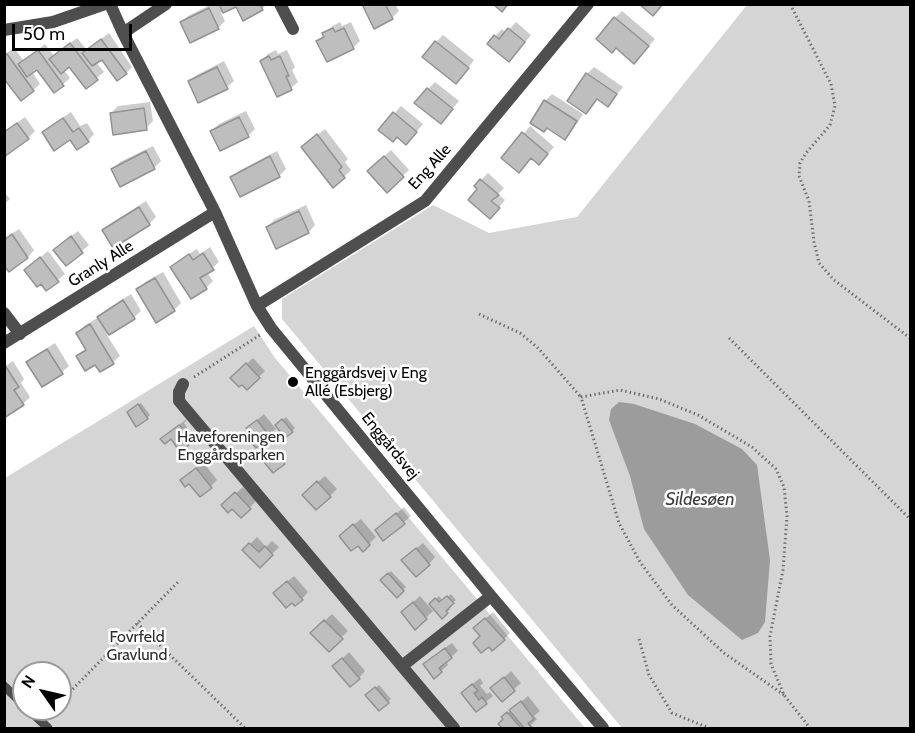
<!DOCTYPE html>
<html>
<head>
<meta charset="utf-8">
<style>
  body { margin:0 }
  #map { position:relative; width:915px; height:733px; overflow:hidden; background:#fff; font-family:Cabin,sans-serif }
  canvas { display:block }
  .frame { position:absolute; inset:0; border:6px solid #000; pointer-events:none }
  .north { position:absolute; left:12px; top:661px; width:60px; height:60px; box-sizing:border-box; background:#fff; border:2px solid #999; border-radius:50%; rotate:304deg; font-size:16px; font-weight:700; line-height:24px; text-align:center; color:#000 }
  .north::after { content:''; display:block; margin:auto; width:21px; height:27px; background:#000; clip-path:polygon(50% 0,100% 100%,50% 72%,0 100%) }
  .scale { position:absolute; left:12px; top:24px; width:120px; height:27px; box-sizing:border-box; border:3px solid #000; border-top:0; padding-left:8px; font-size:18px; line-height:21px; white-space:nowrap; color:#000; -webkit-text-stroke:4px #fff; paint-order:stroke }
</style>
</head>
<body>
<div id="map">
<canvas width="915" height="733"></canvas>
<div class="frame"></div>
<div class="north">N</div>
<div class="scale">50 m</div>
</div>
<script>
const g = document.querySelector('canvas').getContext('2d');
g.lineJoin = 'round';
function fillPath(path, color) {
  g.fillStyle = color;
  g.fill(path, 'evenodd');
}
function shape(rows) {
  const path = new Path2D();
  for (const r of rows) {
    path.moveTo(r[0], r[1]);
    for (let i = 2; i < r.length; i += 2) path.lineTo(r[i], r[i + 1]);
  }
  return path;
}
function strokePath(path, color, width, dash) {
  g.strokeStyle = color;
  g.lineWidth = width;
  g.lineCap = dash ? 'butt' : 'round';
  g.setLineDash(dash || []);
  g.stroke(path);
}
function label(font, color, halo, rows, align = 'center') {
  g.font = font + ' Cabin,sans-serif';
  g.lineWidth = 5;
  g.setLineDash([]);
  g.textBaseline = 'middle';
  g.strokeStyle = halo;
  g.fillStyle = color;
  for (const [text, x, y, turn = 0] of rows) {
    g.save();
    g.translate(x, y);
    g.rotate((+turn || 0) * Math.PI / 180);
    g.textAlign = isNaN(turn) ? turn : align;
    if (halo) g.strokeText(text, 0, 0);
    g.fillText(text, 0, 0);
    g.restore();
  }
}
fillPath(shape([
  [747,5,910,5,910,728,622,728,282,319,282,299,433,205,489,233,577,217],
  [254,326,275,358,585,728,5,728,5,478],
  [24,673,60,673,60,709,24,709]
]), '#d5d5d5');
fillPath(shape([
  [619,402,634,404,695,424,742,449,757,465,770,560,765,622,758,633,742,640,688,595,644,529,630,476,609,420,611,409]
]), '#9c9c9c');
fillPath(shape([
  [212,4,267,4,262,9,236,5,221,13,225,21,218,28,190,41,181,23,188,16],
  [363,4,395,4,399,11,392,18],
  [622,11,655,39,641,55,615,18],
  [340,22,342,26,351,22,360,41,353,48,318,41,331,27],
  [516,22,531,35,516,54,495,36,502,29,506,33],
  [109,33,132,67,126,73,102,58,96,62,104,72,86,87,70,65,64,70,70,78,55,91,38,67,32,72,40,84,33,90,4,55,14,48,24,61,45,44,54,56,77,38,87,50],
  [443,35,474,60,462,76,436,42],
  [276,50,278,54,287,50,295,67,292,70,298,82,291,88,261,61,268,54],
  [224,61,234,81,227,87,190,81,197,75],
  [594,67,623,87,608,105,598,98,586,112,587,74],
  [435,82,459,101,447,115,428,89],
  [552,94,583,114,572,131,565,138,545,101],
  [150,102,153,121,146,128,111,113,118,106],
  [401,106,423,124,413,136,397,136,380,130],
  [246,111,255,129,248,136,212,131,219,124],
  [71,112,80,126,87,123,94,134,88,141,44,132,50,126],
  [25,117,35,131,28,138,4,132],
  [530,126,554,147,546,156,503,158],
  [325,129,348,159,345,162,351,170,344,177,310,141],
  [153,146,161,161,154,168,113,169,120,162],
  [391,150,409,170,387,191,369,171],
  [277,151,286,169,280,175,241,195,232,177,239,171],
  [488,173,504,188,498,194,505,200,497,210,479,189,481,180],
  [4,192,10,199,4,204],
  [146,201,156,217,149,224,104,230,110,224],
  [306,205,315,225,309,232,277,247,267,227,274,220],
  [19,229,34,250,28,257,9,270,4,263,4,239],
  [78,231,89,245,66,264,62,243],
  [210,247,219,262,207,272,213,281,206,288,172,267,179,260,197,249,200,254],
  [48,251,65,274,47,289,41,282,32,264],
  [163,272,181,303,174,310,138,289,145,282],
  [131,294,141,311,134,317,107,335,120,356,113,362,96,363,78,356,87,348,78,333,84,326,99,317,106,310],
  [55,343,69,366,62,372,28,362,35,356],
  [253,358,265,371,247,388,232,378],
  [13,361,24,379,21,383,30,397,23,404,4,416,4,367],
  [141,403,150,415,147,418,132,409],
  [264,414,276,429,256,446,254,437,248,428],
  [286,417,295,428,292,431,277,426],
  [187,419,187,420,184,423,194,438,188,444,171,437,162,439,169,432],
  [280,451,287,460,284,463,269,459],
  [203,462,217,480,211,486,189,474],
  [325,476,337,489,330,496,311,488],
  [243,487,256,501,241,516,233,507,223,505],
  [404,507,411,516,384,539,377,530],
  [361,519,376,537,363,550,348,529],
  [257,537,266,547,272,541,279,547,260,566,244,550],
  [423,543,435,557,429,564,410,554],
  [391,571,406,587,397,596,382,580],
  [294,576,308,592,302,599,282,586],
  [451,594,456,600,448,607,450,609,442,617,431,604,439,596,443,601],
  [420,596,433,611,415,628,409,606],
  [493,612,510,633,504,639,482,636,482,622],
  [332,614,348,631,329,650,312,633],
  [452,643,458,651,446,661,448,665,441,671,425,664,432,657],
  [349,652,365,671,359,678,341,660],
  [511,671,521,683,502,700,499,682],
  [480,678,483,683,480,686,487,694,490,692,493,696,476,710,470,686],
  [379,685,391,699,379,709,367,695],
  [528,696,540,711,534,716,537,719,531,725,534,728,504,728,500,724,505,719,503,717]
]), '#0003');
const building = shape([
  [219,4,260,4,263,10,243,21,236,7,223,13,219,4],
  [362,4,385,4,393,19,374,29,362,4],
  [493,4,508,4,502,12,493,4],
  [639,4,663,4,653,16,639,4],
  [209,8,219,29,190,43,180,22,209,8],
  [614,17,649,46,634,64,616,48,612,53,596,39,614,17],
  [333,28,335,32,344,28,354,49,327,62,316,41,324,37,322,33,333,28],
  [508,28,525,42,509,62,487,44,494,35,499,39,508,28],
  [101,39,127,74,117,81,102,60,92,66,82,53,101,39],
  [435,41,469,68,456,84,422,57,435,41],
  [70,43,98,80,86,89,69,67,61,74,49,59,70,43],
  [38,50,64,86,54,93,37,70,27,77,18,64,38,50],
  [7,54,34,91,21,101,4,79,4,55,7,54],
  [269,56,271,60,280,56,289,76,286,76,292,90,277,97,260,61,269,56],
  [217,67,228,89,198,103,188,81,217,67],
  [586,73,617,94,608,107,597,99,586,114,567,101,586,73],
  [427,88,453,109,441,124,414,103,427,88],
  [544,100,577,121,565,140,547,128,544,132,530,123,544,100],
  [144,108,147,130,113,135,110,113,144,108],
  [393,112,417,132,406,145,397,137,393,142,378,130,393,112],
  [239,117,249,137,220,151,210,131,239,117],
  [63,118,73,132,79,128,89,142,77,150,70,140,54,151,42,132,63,118],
  [17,123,29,139,4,157,4,132,17,123],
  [522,132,548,154,539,165,531,158,519,173,501,158,522,132],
  [317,134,342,167,339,170,345,178,333,188,301,147,317,134],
  [146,151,155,169,120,187,111,169,146,151],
  [270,156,280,177,240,197,230,177,270,156],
  [384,156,404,177,387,193,367,171,384,156],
  [480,179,499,195,491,201,500,208,490,219,468,200,477,189,474,186,480,179],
  [139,207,150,225,113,248,102,230,139,207],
  [299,211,309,233,276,249,266,227,299,211],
  [12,234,28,258,9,272,4,266,4,240,12,234],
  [71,236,83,253,66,266,53,250,71,236],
  [203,253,214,270,200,278,207,289,191,299,170,267,189,254,193,260,203,253],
  [40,257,59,282,46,291,41,284,37,287,24,270,40,257],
  [155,278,175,311,156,323,136,289,155,278],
  [123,300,135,319,109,335,97,317,123,300],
  [90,324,114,364,100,372,95,365,85,371,76,356,86,350,76,333,90,324],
  [47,349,63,374,42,387,26,362,47,349],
  [246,363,260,378,247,390,242,385,239,387,230,378,246,363],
  [6,367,19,387,14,390,24,405,4,418,4,368,6,367],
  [138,404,148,419,136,427,127,412,138,404],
  [282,419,293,432,285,438,275,425,282,419],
  [257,420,270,437,256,448,249,440,253,437,246,428,257,420],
  [179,425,182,428,178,431,189,445,180,452,171,439,165,444,160,439,179,425],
  [276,453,285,464,273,473,264,462,276,453],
  [196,468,212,488,200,497,189,484,185,487,180,480,196,468],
  [317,481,331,497,316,510,302,495,317,481],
  [235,492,251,509,241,518,232,509,228,513,221,505,235,492],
  [396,513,405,524,383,541,375,530,396,513],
  [353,524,370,545,363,552,358,546,351,551,339,536,353,524],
  [249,543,259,552,265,546,273,555,260,568,242,550,249,543],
  [416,548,430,565,416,577,401,560,416,548],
  [388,573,404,591,397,598,380,580,388,573],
  [287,581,303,600,295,606,292,603,286,608,273,593,287,581],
  [447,596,454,603,446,611,448,613,442,619,429,604,435,598,439,602,447,596],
  [413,602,427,619,415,630,401,612,413,602],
  [485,618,505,640,492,651,489,647,481,653,473,643,480,636,473,628,485,618],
  [324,620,343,639,329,652,310,633,324,620],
  [445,648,452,658,439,668,442,672,434,679,423,664,445,648],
  [342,658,360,679,350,687,332,666,342,658],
  [504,677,515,691,502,702,490,688,504,677],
  [472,684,478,691,474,693,479,700,482,697,487,704,476,712,461,693,472,684],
  [375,687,389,703,379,711,365,695,375,687],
  [521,701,534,719,528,723,531,727,529,728,524,728,509,710,521,701],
  [507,712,521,728,502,728,498,724,503,719,501,717,507,712]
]);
fillPath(building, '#bebebe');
strokePath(building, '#929292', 1.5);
strokePath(shape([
  [790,4,831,84,835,106,830,125,806,153,800,163,799,176,809,201,814,242,819,263,834,280,910,338],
  [479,314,520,333,537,347,581,397],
  [729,338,910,519],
  [194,377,260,335],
  [137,623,245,728],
  [639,639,649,675,672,713,709,728],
  [784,695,724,653,672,605,640,562,619,523,581,397,620,390,659,399,698,415,752,447,776,469,784,487,787,516,783,570,770,636,771,664,784,695,810,728],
  [60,702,179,581]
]), '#707070', 3, [1.5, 3]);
strokePath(shape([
  [4,686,24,705],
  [28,709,48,728]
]), '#4e4e4e', 9);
strokePath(shape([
  [110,4,123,33,215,212,257,306,271,328,491,596,603,728],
  [280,4,293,29],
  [4,30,53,22,105,4],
  [123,33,166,4],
  [257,306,425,201,588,4],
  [4,313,20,334],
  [4,343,215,212],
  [183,384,179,392,179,401,454,728],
  [402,666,491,596]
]), '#4e4e4e', 12);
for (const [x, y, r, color] of [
  [293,382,6,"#000"]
]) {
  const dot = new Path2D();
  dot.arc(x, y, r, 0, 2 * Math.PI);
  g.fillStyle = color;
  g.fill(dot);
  strokePath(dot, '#fff', 2);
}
label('16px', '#000', '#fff', [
  ["Eng Alle",430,167,-48],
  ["Granly Alle",101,264,-32],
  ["Enggårdsvej",390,446,51]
]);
label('16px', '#000', '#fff', [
  ["Enggårdsvej v Eng",305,373],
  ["Allé (Esbjerg)",305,391]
], 'left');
label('16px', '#2c2c2c', '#fff', [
  ["Haveforeningen",231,437],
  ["Enggårdsparken",231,455],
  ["Fovrfeld",137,637],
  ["Gravlund",137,655]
]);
label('italic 18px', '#3d3d3d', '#fff', [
  ["Sildesøen",700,500]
]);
</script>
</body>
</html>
